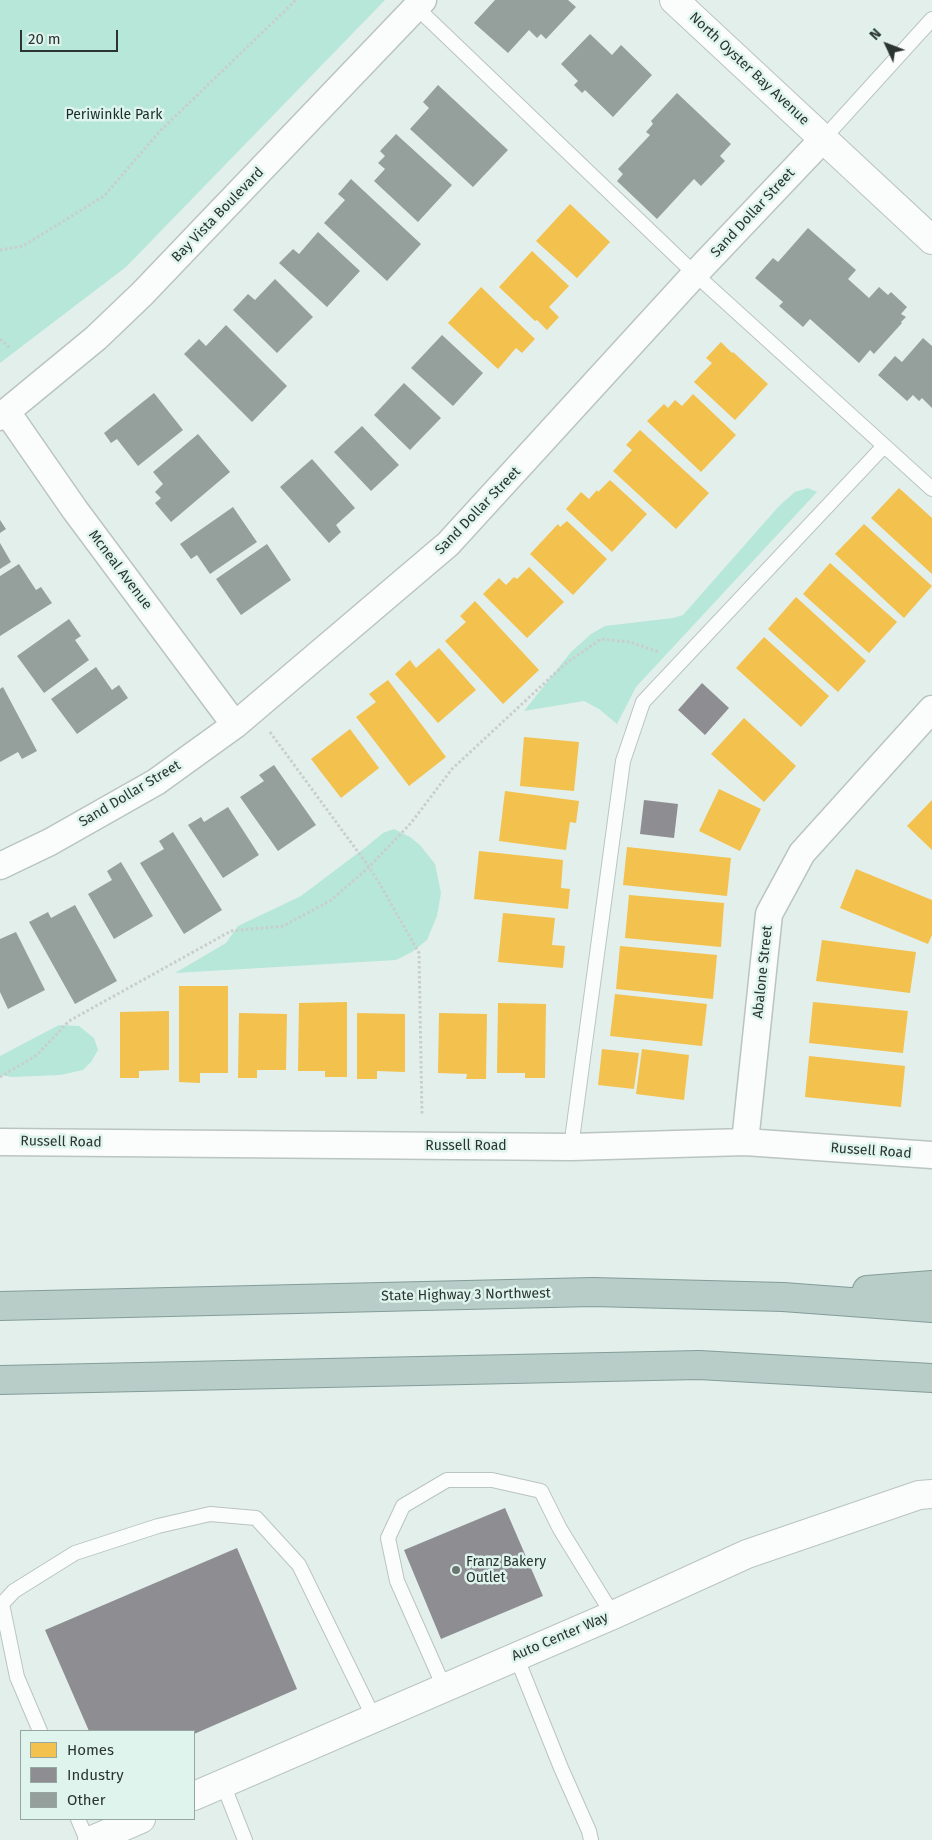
<!DOCTYPE html>
<html>
<head>
<meta charset="utf-8">
<style>
  body { margin:0 }
  #map { position:relative; width:932px; height:1840px; overflow:hidden; background:#e3efeb; font-family:"Fira Sans",sans-serif }
  canvas { display:block }
  .legend { position:absolute; left:20px; top:1730px; width:175px; height:90px; box-sizing:border-box; background:#def4ed; border:1px solid #96a7a2; margin:0; padding:6px 9px; list-style:none; font-size:15px; color:#2b3431 }
  .legend li { display:flex; align-items:center; gap:10px; height:25px }
  .legend b { width:25px; border:1px solid #96a7a2 }
  .north { position:absolute; left:862px; top:20px; width:50px; height:50px; -webkit-text-stroke:4px #def4ed; paint-order:stroke; rotate:313deg; font-size:14px; font-weight:700; line-height:20px; text-align:center; color:#2b3431 }
  .north::after { content:''; display:block; margin:auto; width:18px; height:22px; background:#2b3431; clip-path:polygon(50% 0,100% 100%,50% 72%,0 100%) }
  .scale { position:absolute; left:20px; top:30px; width:98px; height:22px; box-sizing:border-box; border:2px solid #2b3431; border-top:0; padding-left:6px; font-size:15px; line-height:18px; white-space:nowrap; color:#2b3431; -webkit-text-stroke:4px #def4ed; paint-order:stroke }
</style>
</head>
<body>
<div id="map">
<canvas width="932" height="1840"></canvas>
<ul class="legend">
<li><b style="height:14px;background:#f2c14e"></b>Homes</li>
<li><b style="height:14px;background:#8d8d92"></b>Industry</li>
<li><b style="height:14px;background:#959f9c"></b>Other</li>
</ul>
<div class="north">N</div>
<div class="scale">20 m</div>
</div>
<script>
const g = document.querySelector('canvas').getContext('2d');
g.lineJoin = 'round';
function fillPath(path, color) {
  g.fillStyle = color;
  g.fill(path, 'evenodd');
}
function shape(rows) {
  const path = new Path2D();
  for (const r of rows) {
    path.moveTo(r[0], r[1]);
    for (let i = 2; i < r.length; i += 2) path.lineTo(r[i], r[i + 1]);
  }
  return path;
}
function strokePath(path, color, width, dash) {
  g.strokeStyle = color;
  g.lineWidth = width;
  g.lineCap = dash ? 'butt' : 'round';
  g.setLineDash(dash || []);
  g.stroke(path);
}
function label(font, color, halo, rows, align = 'center') {
  g.font = font + ' "Fira Sans",sans-serif';
  g.lineWidth = 5;
  g.setLineDash([]);
  g.textBaseline = 'middle';
  g.strokeStyle = halo;
  g.fillStyle = color;
  for (const [text, x, y, turn = 0] of rows) {
    g.save();
    g.translate(x, y);
    g.rotate((+turn || 0) * Math.PI / 180);
    g.textAlign = isNaN(turn) ? turn : align;
    if (halo) g.strokeText(text, 0, 0);
    g.fillText(text, 0, 0);
    g.restore();
  }
}
fillPath(shape([
  [0,0,385,0,126,267,0,363],
  [808,488,817,492,636,687,617,724,599,709,584,701,524,711,571,652,591,634,605,626,673,618,683,615,779,506,795,492],
  [394,829,410,837,420,845,435,864,441,893,437,916,427,940,412,952,396,960,175,973,226,943,238,926,301,896,366,847,383,833],
  [59,1025,79,1026,94,1038,98,1050,91,1062,83,1070,60,1075,12,1077,0,1075,0,1056]
]), '#b6e7d9');
fillPath(shape([
  [570,204,610,242,577,278,536,241],
  [532,251,569,286,549,307,559,317,547,330,537,320,535,321,499,287],
  [481,287,535,339,522,353,516,348,498,369,448,323],
  [721,342,732,353,733,352,768,384,735,420,694,382,712,363,706,358],
  [693,394,736,435,701,472,647,421,664,404,668,408,675,400,682,406],
  [640,430,709,493,676,529,613,471,632,450,626,445],
  [610,480,647,514,612,552,566,509,581,492,589,499,597,490,598,492],
  [899,488,932,518,932,574,871,518],
  [567,521,607,559,573,595,530,554,558,524,560,527],
  [864,524,932,586,904,618,835,554],
  [830,563,897,622,869,653,803,594],
  [529,567,564,602,527,638,483,594,499,578,506,585,514,577,517,579],
  [796,597,866,661,838,692,768,629],
  [475,601,539,670,503,704,445,641,466,622,460,616],
  [764,637,829,696,801,727,736,668],
  [439,648,476,690,438,723,395,674,410,660,416,668],
  [388,680,446,757,409,786,356,717,376,702,369,694],
  [744,718,796,766,764,802,711,754],
  [350,729,379,768,341,798,311,759],
  [524,737,579,742,574,791,520,786],
  [719,789,761,809,740,851,699,831],
  [505,791,579,801,576,823,570,822,566,850,499,841],
  [932,800,932,850,907,826],
  [627,847,731,858,727,896,623,885],
  [479,851,563,860,561,888,570,889,568,909,474,899],
  [856,869,932,900,932,935,928,944,840,908],
  [629,895,724,903,721,947,625,938],
  [503,913,555,918,552,945,565,946,563,968,498,962],
  [822,940,916,952,910,993,816,981],
  [620,946,717,955,713,999,616,989],
  [179,986,228,986,228,1073,200,1073,200,1083,179,1082],
  [615,994,707,1004,702,1046,610,1036],
  [347,1002,347,1077,325,1077,325,1071,298,1071,299,1003],
  [813,1002,908,1011,903,1053,809,1043],
  [498,1003,546,1004,545,1078,525,1078,525,1073,497,1073],
  [169,1011,169,1070,139,1071,139,1078,120,1078,120,1012],
  [239,1013,287,1014,286,1070,257,1070,257,1078,238,1078],
  [357,1013,405,1014,405,1072,377,1071,377,1079,357,1079],
  [439,1013,487,1014,486,1079,466,1079,467,1074,438,1073],
  [602,1049,639,1053,634,1089,598,1085],
  [642,1049,689,1055,684,1100,636,1094],
  [809,1056,905,1066,901,1107,805,1097]
]), '#f2c14e');
fillPath(shape([
  [702,683,729,708,705,735,678,710],
  [644,800,678,804,674,838,640,834],
  [505,1508,543,1596,441,1639,404,1550],
  [237,1548,297,1689,194,1734,194,1731,89,1731,45,1630]
]), '#8d8d92');
fillPath(shape([
  [495,0,568,0,576,7,546,39,541,34,537,38,529,30,508,53,474,23],
  [590,34,612,55,621,45,652,75,613,117,585,90,582,93,574,85,578,81,561,64],
  [438,85,508,150,473,187,410,129,429,108,423,102],
  [677,93,731,144,720,156,725,161,701,186,694,179,657,219,617,181,623,174,618,169,650,135,646,132,653,124,651,121],
  [396,134,452,185,418,222,374,181,385,169,378,163,385,156,380,151],
  [351,179,421,244,387,281,324,223,345,200,338,194],
  [808,228,856,270,848,279,869,298,879,287,888,295,891,292,907,307,901,314,906,317,901,322,902,323,874,354,870,350,859,363,810,319,803,327,779,306,783,302,755,278,773,258,778,262],
  [318,232,360,271,327,307,279,263,293,249,299,254],
  [275,279,313,317,277,353,233,310,248,294,255,300],
  [226,325,287,386,252,422,184,354,199,339,206,346],
  [442,335,483,373,453,406,411,368],
  [923,338,932,346,932,408,922,398,919,401,913,395,907,401,878,375,895,356,902,362],
  [404,383,441,418,410,450,374,415],
  [154,393,183,430,138,466,117,439,111,443,104,433],
  [362,426,399,465,371,491,334,452],
  [198,434,230,472,171,522,155,503,161,498,155,492,163,484,153,472],
  [312,459,355,508,336,525,341,532,329,543,280,487],
  [233,507,257,542,210,574,197,555,191,559,180,544],
  [0,520,6,529,0,533],
  [0,543,11,562,0,569],
  [267,544,291,580,241,615,216,579],
  [19,564,36,590,41,587,52,603,0,636,0,576],
  [69,619,81,636,75,640,89,660,44,693,17,656],
  [96,667,112,690,119,685,128,698,77,734,51,699],
  [3,687,37,751,22,759,18,752,0,762,0,689],
  [274,765,316,825,278,851,240,797,264,781,259,775],
  [228,807,259,855,223,878,188,825,201,817,204,822],
  [173,832,222,910,184,934,140,863,164,849,159,841],
  [121,862,153,916,114,939,88,894,112,880,107,871],
  [75,905,117,981,75,1004,29,922,48,912,51,918],
  [16,932,45,990,8,1009,0,992,0,939]
]), '#959f9c');
const service = shape([
  [416,7,695,274,932,489],
  [824,138,932,19],
  [571,1147,623,761,643,702,884,446],
  [516,1656,561,1768,589,1831,591,1840],
  [444,1687,397,1581,388,1538,403,1506,447,1480,492,1480,541,1491,560,1529,613,1615],
  [40,1731,17,1677,2,1604,14,1591,75,1553,158,1526,210,1514,256,1518,299,1565,374,1718],
  [223,1784,245,1840],
  [78,1819,87,1840]
]);
const minor = shape([
  [7,412,75,510,235,725],
  [0,417,96,338,142,294,423,0],
  [0,866,50,842,156,782,235,725,448,544,695,274,824,138],
  [0,1142,571,1147,745,1142,932,1155],
  [745,1142,769,914,802,853,932,709]
]);
const tertiary = shape([
  [674,0,932,240],
  [194,1796,613,1615,747,1554,919,1495,932,1494],
  [92,1840,141,1819]
]);
const motorway = shape([
  [867,1290,932,1285],
  [0,1306,593,1292,783,1297,932,1308],
  [0,1380,699,1365,932,1378]
]);
strokePath(service, '#bac4c1', 16);
strokePath(minor, '#bac4c1', 29);
strokePath(tertiary, '#bac4c1', 30);
strokePath(motorway, '#839d98', 30);
strokePath(shape([
  [0,250,23,246,104,196,161,130,296,0],
  [0,339,11,349],
  [270,732,369,867,381,886,419,953,422,1115],
  [0,1077,37,1055,69,1021,231,931,283,926,330,901,369,867,411,823,452,769,565,664,601,639,630,642,659,652]
]), '#c9cecc', 3, [2.5, 2.5]);
strokePath(service, '#fbfdfc', 14);
strokePath(minor, '#fbfdfc', 26);
strokePath(tertiary, '#fbfdfc', 28);
strokePath(motorway, '#b8ccc8', 28);
for (const [x, y, r, color] of [
  [456,1570,5,"#6b7572"]
]) {
  const dot = new Path2D();
  dot.arc(x, y, r, 0, 2 * Math.PI);
  g.fillStyle = color;
  g.fill(dot);
  strokePath(dot, '#def4ed', 2);
}
label('14px', '#2b3431', '#def4ed', [
  ["North Oyster Bay Avenue",749,69,43],
  ["Sand Dollar Street",753,213,-47],
  ["Bay Vista Boulevard",218,215,-46],
  ["Sand Dollar Street",478,511,-46],
  ["Mcneal Avenue",120,570,53],
  ["Sand Dollar Street",130,794,-31],
  ["Abalone Street",763,972,-84],
  ["Russell Road",61,1142,1],
  ["Russell Road",466,1146],
  ["Russell Road",871,1151,4],
  ["State Highway 3 Northwest",466,1295,-1],
  ["Auto Center Way",560,1637,-23]
]);
label('14px', '#182f29', '#def4ed', [
  ["Periwinkle Park",114,115]
]);
label('14px', '#2b3431', '#def4ed', [
  ["Franz Bakery",466,1562],
  ["Outlet",466,1578]
], 'left');
</script>
</body>
</html>
